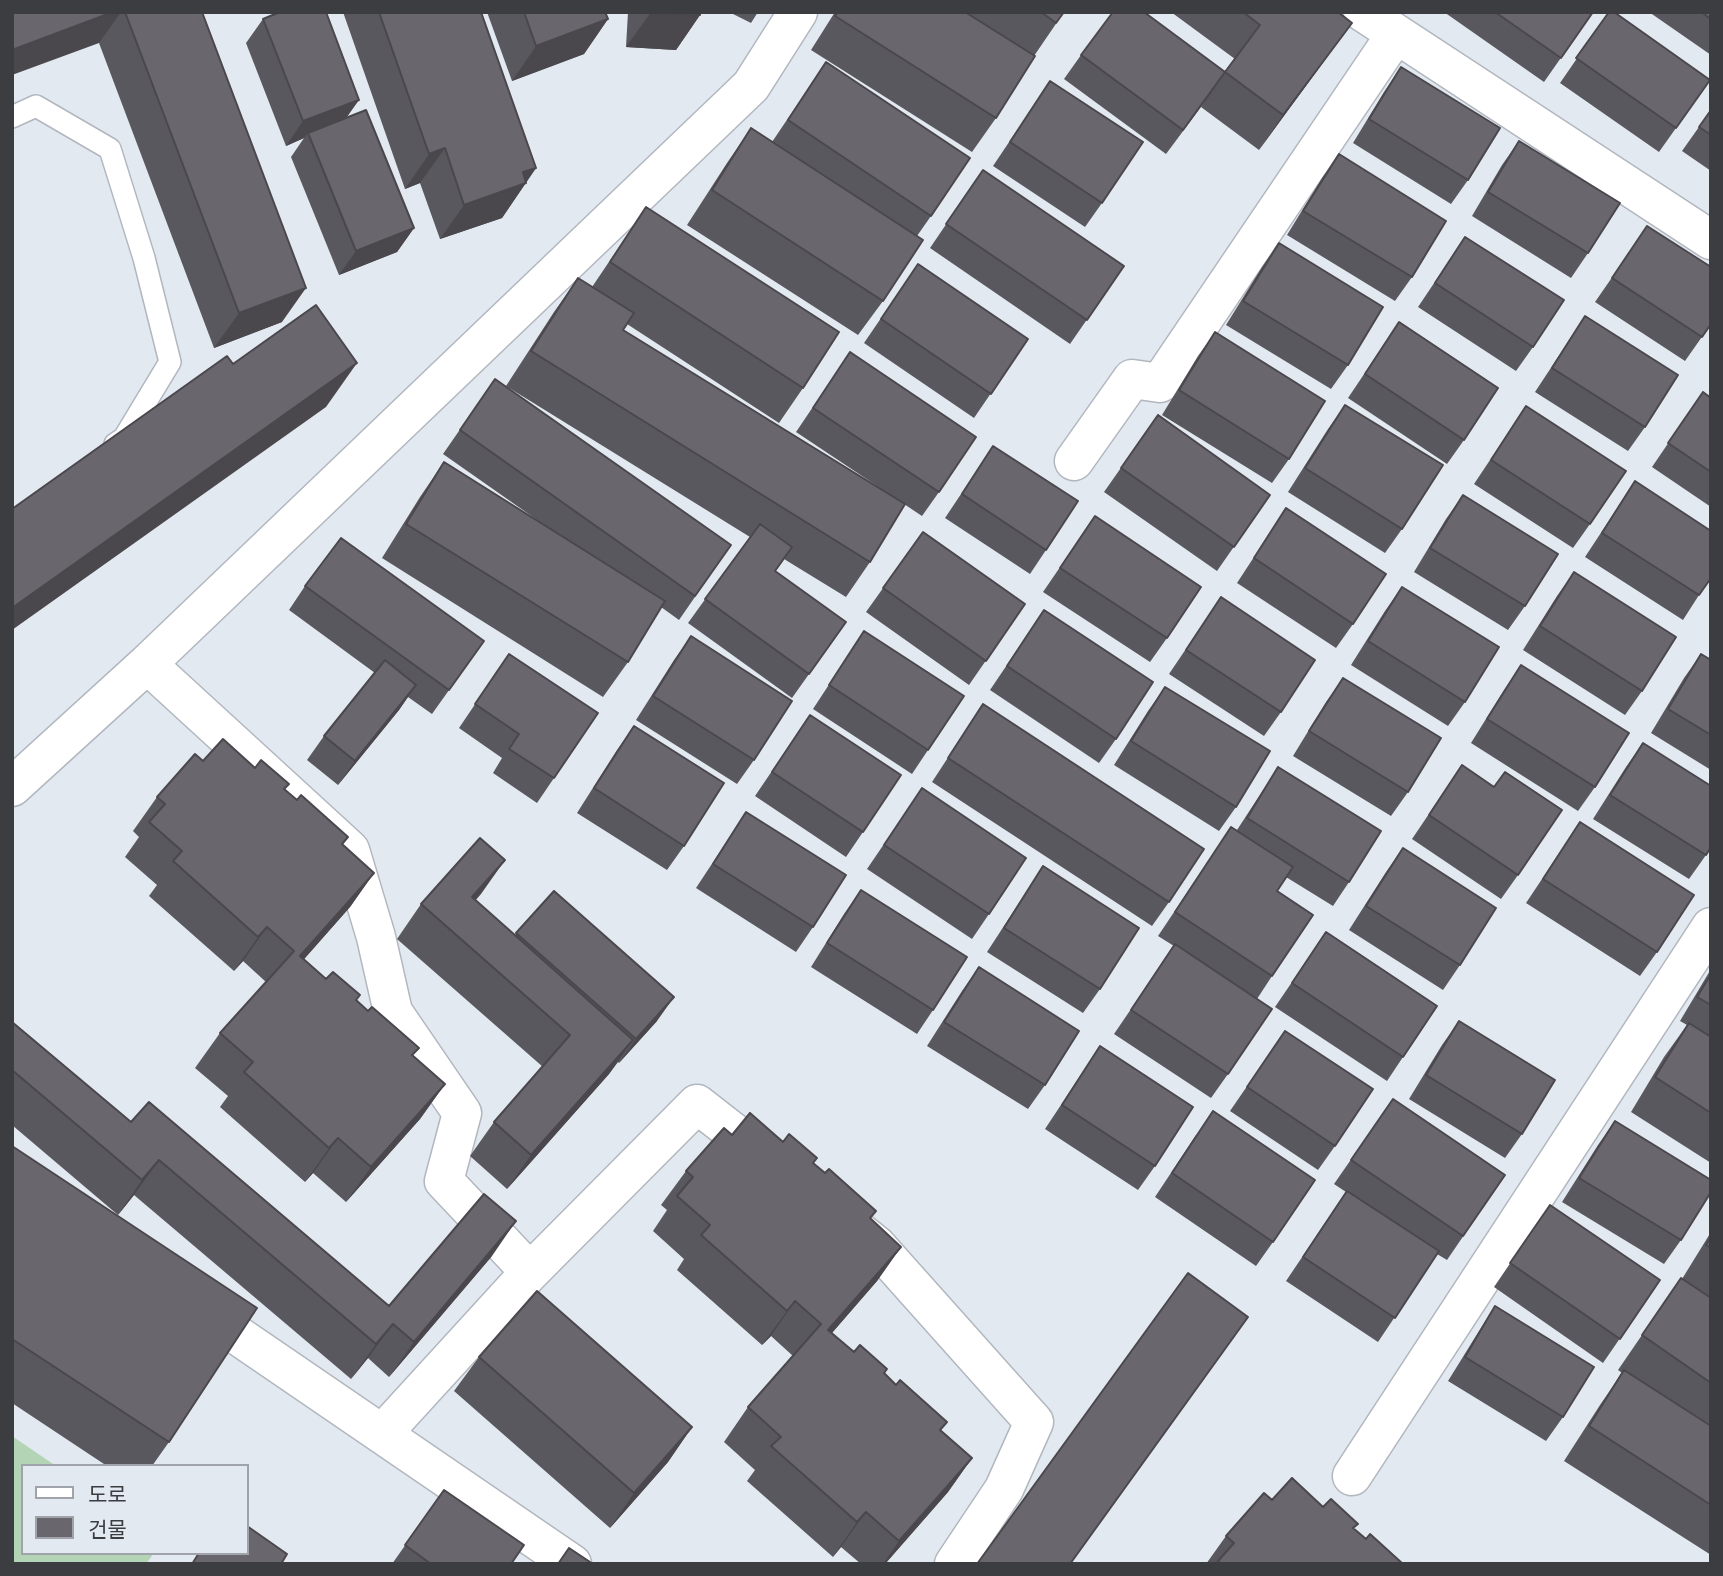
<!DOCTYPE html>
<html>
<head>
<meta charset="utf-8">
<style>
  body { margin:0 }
  #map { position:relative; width:1723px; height:1576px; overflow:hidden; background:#e3e9f1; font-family:Merriweather,"Noto Sans KR",serif }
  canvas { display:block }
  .frame { position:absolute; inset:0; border:14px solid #3b3d40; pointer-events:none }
  .legend { position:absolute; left:21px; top:1464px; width:228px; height:91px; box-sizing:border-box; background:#e3e9f1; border:2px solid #a0a4aa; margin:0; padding:9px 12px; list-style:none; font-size:21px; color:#3b3d40 }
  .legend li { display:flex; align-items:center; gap:14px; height:35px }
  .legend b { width:35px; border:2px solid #a0a4aa }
</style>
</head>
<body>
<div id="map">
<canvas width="1723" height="1576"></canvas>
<div class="frame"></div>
<ul class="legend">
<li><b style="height:9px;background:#fff"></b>도로</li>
<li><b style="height:19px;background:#69666e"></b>건물</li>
</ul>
</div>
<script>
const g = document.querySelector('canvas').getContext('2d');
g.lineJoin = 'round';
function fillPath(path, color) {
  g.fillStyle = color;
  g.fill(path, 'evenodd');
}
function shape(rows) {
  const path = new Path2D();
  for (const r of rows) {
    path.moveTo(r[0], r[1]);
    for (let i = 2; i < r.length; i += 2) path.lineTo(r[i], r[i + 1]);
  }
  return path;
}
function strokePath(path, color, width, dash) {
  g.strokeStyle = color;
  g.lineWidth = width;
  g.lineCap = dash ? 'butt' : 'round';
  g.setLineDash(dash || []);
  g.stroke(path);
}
fillPath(shape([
  [12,1436,56,1466,23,1466,23,1553,154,1553,146,1564,12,1564]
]), '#b3d5b6');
const service = shape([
  [12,117,36,106,110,149,144,258,170,362,124,438,115,444]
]);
const minor = shape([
  [1363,12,1711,240],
  [1074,461,1132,379,1160,383,1396,34],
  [147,664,350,850,376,937,393,1012,462,1113,444,1181,530,1272],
  [12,787,147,664,751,86,798,12],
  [851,1225,876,1245,1034,1422,1004,1489,954,1564],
  [196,1307,572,1564],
  [382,1434,530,1272,697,1104,774,1164],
  [1352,1476,1711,927]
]);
strokePath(service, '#b2b7bf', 24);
strokePath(minor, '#b2b7bf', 41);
strokePath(service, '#fff', 21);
strokePath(minor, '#fff', 38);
fillPath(shape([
  [12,12,202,12,282,322,214,348,99,43],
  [343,12,481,12,536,168,502,218,440,239,420,183,405,189],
  [487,12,605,12,608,19,584,54,512,81],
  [628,12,700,12,700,15,676,50,626,47],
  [729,12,758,12,751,23],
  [835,12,1064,12,1034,56,996,118,972,152,811,50],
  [1171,12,1338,12,1327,57,1259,150,1201,107,1208,96,1166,154,1064,79,1081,55,1225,72,1235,59],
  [1444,12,1593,12,1544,82],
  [1609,12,1710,80,1659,152,1560,83],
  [1649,12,1711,12,1711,55],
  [263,19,347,118,414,228,397,252,339,275,291,157,304,138,286,146,246,43],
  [826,62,931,216,917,236,883,301,858,335,687,225,727,163,751,128,772,142],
  [1401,67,1468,180,1451,204,1353,143,1384,92],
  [1050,81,1102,203,1085,227,993,166],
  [1711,110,1711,171,1682,151],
  [1519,141,1588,253,1571,278,1472,216,1502,165],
  [1339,154,1412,277,1395,301,1287,235,1322,178],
  [983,170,1124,266,1070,344,930,248],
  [646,207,803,388,779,423,627,324,623,330,883,490,796,432,850,352,939,492,922,516,904,504,870,562,846,597,784,559,775,571,846,622,792,698,688,623,750,537,506,386,554,312,578,278,592,287],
  [1465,237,1533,347,1516,371,1418,307],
  [1279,243,1348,365,1331,389,1226,325,1262,267],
  [1631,250,1711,324,1685,361,1595,302],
  [918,264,1028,339,974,418,864,343],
  [1585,316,1645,427,1628,451,1535,392],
  [1399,322,1464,440,1447,464,1348,398],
  [1215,332,1289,459,1272,483,1162,415,1198,356],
  [495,379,731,545,679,620,661,607,628,662,603,697,382,558,420,497,444,462,540,522,443,454],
  [1703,392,1711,398,1711,507,1652,467],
  [1345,405,1402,529,1385,553,1288,492,1328,429],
  [1526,406,1590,524,1573,548,1474,484],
  [1158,415,1270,495,1217,571,1104,492],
  [993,446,1046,550,1030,574,945,518],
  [1635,481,1699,595,1683,620,1585,557],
  [1463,495,1525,606,1508,630,1414,572,1446,519],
  [1286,508,1353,624,1336,648,1237,583],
  [1095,516,1167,638,1150,662,1043,592],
  [923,532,1025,604,969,685,866,612],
  [1574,572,1642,691,1625,715,1523,650,1557,596],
  [305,586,484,641,432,714,408,697,399,710,338,785,307,760,324,736,375,673,289,610],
  [1402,587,1465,702,1448,726,1351,665,1385,611],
  [1221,597,1281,712,1264,736,1169,674],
  [1044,610,1116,739,1099,763,990,690],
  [864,631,928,750,912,774,813,709],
  [691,636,754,760,737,784,636,720,674,660],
  [509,654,554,778,537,803,493,773,502,758,459,728],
  [1701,654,1711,660,1711,770,1651,733,1684,678],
  [1521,665,1595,787,1578,811,1471,743,1504,690],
  [1343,678,1408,792,1391,816,1293,756,1326,702],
  [1165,687,1236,807,1219,831,1114,765,1148,711],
  [983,704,1169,902,1152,926,932,782],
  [810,715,863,832,846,857,755,796],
  [634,726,684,846,667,870,577,813,617,750],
  [1643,743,1706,855,1689,879,1593,819,1626,767],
  [203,761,255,768,286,790,342,845,374,873,350,907,304,959,326,979,356,1001,413,1056,445,1084,420,1119,346,1202,313,1173,305,1182,220,1107,228,1096,195,1068,220,1033,266,982,243,961,234,971,149,896,157,885,125,857,139,837,133,831,157,797],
  [1462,765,1518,875,1501,899,1412,839],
  [1278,767,1349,882,1333,906,1286,877,1277,891,1272,976,1257,999,1228,1074,1211,1098,1114,1034,1174,946,1158,936,1231,827,1237,830],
  [922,788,989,914,972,939,867,869],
  [746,812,813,927,796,952,696,888],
  [1580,822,1657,952,1640,976,1526,903],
  [1403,848,1460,965,1443,990,1349,930,1386,872],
  [505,860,475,900,515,935,554,891,657,1021,619,1063,618,1062,609,1074,507,1189,470,1156,494,1122,543,1067,397,939,421,904],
  [1043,866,1100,989,1083,1013,987,952],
  [861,890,933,1010,917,1034,811,967,844,914],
  [1326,932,1403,1057,1387,1081,1275,1007],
  [979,967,1045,1085,1028,1109,927,1046,962,991],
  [1711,969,1711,1163,1631,1112,1664,1057,1687,1025,1680,1021],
  [1459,1021,1522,1134,1505,1158,1409,1099,1442,1045],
  [12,1022,131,1122,389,1306,492,1256,389,1377,368,1358,351,1379,134,1195,118,1215,12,1125],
  [1285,1031,1335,1146,1318,1170,1230,1111],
  [1100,1046,1155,1166,1138,1190,1045,1129],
  [1393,1099,1505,1175,1447,1260,1437,1254,1378,1342,1286,1281,1346,1192,1334,1184],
  [1615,1121,1681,1240,1664,1264,1562,1202,1598,1145],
  [732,1135,783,1142,817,1158,813,1163,871,1219,901,1247,877,1281,832,1333,854,1352,884,1374,941,1430,972,1458,948,1492,885,1564,861,1564,841,1547,833,1557,747,1481,755,1470,724,1442,748,1407,793,1356,771,1336,762,1345,677,1270,684,1259,653,1231,667,1210,661,1205,686,1171],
  [1196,1135,1273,1242,1256,1266,1155,1197],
  [12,1146,169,1442,152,1466,107,1466,12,1403],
  [1550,1205,1660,1280,1603,1363,1494,1287],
  [1711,1232,1711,1298,1699,1291,1711,1298,1711,1555,1564,1461,1600,1405,1622,1373,1618,1370,1681,1278,1682,1279],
  [1495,1306,1563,1417,1546,1441,1448,1381,1479,1331],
  [479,1357,692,1427,668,1462,610,1528,454,1391],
  [444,1490,511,1564,392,1564],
  [1272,1500,1323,1507,1354,1529,1366,1539,1403,1564,1206,1564,1226,1536]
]), '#5a585f');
fillPath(shape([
  [113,12,121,12,99,43,12,75,12,50],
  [651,12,700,15,676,50,626,47],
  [608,19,584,54,512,81,536,46],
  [1352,23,1327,57,1259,150,1283,115],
  [1225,72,1209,96,1166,154,1183,130],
  [359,100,342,124,308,133,304,138,286,146,303,121],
  [445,148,420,183,405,189,429,154],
  [536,168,502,218,440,239,464,205,523,172],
  [414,228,397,252,339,275,356,251],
  [306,288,282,322,214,348,239,313],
  [357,363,326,407,12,630,12,608],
  [416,685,399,710,338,785,355,761],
  [505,860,481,894,448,932,472,897],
  [374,873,350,907,276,991,300,956],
  [267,927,243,961,234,971,258,937],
  [674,997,657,1021,619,1063,636,1039],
  [633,1040,609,1074,507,1189,531,1155],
  [445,1084,420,1119,346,1202,371,1167],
  [338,1138,313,1173,305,1182,329,1148],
  [159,1160,134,1195,118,1215,142,1180],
  [516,1221,492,1256,389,1377,414,1342],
  [901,1247,877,1281,804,1365,828,1330],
  [795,1301,771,1336,762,1345,787,1311],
  [393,1324,368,1358,351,1379,376,1344],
  [692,1427,668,1462,610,1528,634,1493],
  [972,1458,948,1492,885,1564,883,1564,899,1541],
  [866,1512,841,1547,833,1557,857,1522]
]), '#4a474d');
const building = shape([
  [12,12,113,12,12,50,12,12],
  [125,12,202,12,306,288,239,313,125,12],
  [280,12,326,12,359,100,303,121,263,19,280,12],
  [379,12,481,12,536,168,523,172,526,183,464,205,445,148,429,154,379,12],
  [524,12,605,12,608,19,536,46,524,12],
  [651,12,700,12,700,15,651,12],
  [838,12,965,12,1035,56,996,118,835,16,838,12],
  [1041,12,1064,12,1056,23,1041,12],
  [1113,12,1144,12,1225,72,1183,130,1081,55,1113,12],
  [1243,12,1338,12,1352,23,1283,115,1225,72,1260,25,1243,12],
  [1495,12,1593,12,1561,58,1495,12],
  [1609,12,1614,12,1710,80,1676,128,1576,58,1609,12],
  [1701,12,1711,12,1711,19,1701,12],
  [826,62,970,158,931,216,788,120,826,62],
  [1401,67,1500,128,1468,180,1369,119,1401,67],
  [1050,81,1143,142,1102,203,1010,142,1050,81],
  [366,110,414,228,356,251,308,133,366,110],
  [1711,110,1711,135,1699,127,1711,110],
  [751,128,923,240,883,301,712,190,751,128],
  [1519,141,1620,203,1588,253,1488,192,1519,141],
  [1339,154,1446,221,1412,277,1303,211,1339,154],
  [983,170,1124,266,1087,320,946,224,983,170],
  [646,207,839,332,803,388,610,262,646,207],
  [1647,226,1711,267,1711,324,1702,337,1612,278,1647,226],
  [1465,237,1564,300,1533,347,1435,283,1465,237],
  [1279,243,1383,307,1348,365,1243,301,1279,243],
  [918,264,1028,339,991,394,881,319,918,264],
  [578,278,634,313,623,330,905,504,870,562,531,351,578,278],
  [316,305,357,363,12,608,12,509,227,356,233,364,316,305],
  [1585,316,1678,375,1645,427,1552,368,1585,316],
  [1399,322,1498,388,1464,440,1365,374,1399,322],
  [1215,332,1325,401,1289,459,1179,390,1215,332],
  [850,352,976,437,939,492,813,408,850,352],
  [495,379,731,545,695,596,460,430,495,379],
  [1703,392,1711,398,1711,472,1668,443,1703,392],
  [1345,405,1443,465,1402,529,1305,468,1345,405],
  [1526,406,1626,471,1590,524,1491,460,1526,406],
  [1158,415,1270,495,1234,547,1121,468,1158,415],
  [993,446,1078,501,1046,550,962,494,993,446],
  [444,462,665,601,628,662,406,524,444,462],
  [1635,481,1711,531,1711,578,1699,595,1602,533,1635,481],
  [1463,495,1558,554,1525,606,1430,548,1463,495],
  [1286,508,1386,574,1353,624,1254,558,1286,508],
  [1095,516,1201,587,1167,638,1060,568,1095,516],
  [760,524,792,547,775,571,846,622,809,674,705,599,760,524],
  [923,532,1025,604,986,661,883,588,923,532],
  [341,538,484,641,449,690,305,586,341,538],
  [1574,572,1676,637,1642,691,1540,626,1574,572],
  [1402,587,1499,647,1465,702,1368,641,1402,587],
  [1221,597,1315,660,1281,712,1186,650,1221,597],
  [1044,610,1153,682,1116,739,1007,666,1044,610],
  [864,631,964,696,928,750,829,685,864,631],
  [691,636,792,701,754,760,653,696,691,636],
  [509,654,598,713,554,778,509,749,519,734,475,704,509,654],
  [1701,654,1711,660,1711,735,1668,709,1701,654],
  [385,660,416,685,355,761,324,736,385,660],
  [1521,665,1629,733,1595,787,1487,719,1521,665],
  [1343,678,1441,738,1408,792,1309,731,1343,678],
  [1165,687,1270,751,1236,807,1131,741,1165,687],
  [983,704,1204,849,1169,902,948,758,983,704],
  [810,715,901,775,863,832,772,772,810,715],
  [634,726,724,783,684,846,594,788,634,726],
  [223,739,255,768,261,760,289,784,284,789,297,800,301,795,348,837,342,844,374,873,300,956,326,979,333,972,360,995,356,1000,368,1011,372,1007,419,1048,412,1055,445,1084,371,1167,338,1138,329,1148,244,1072,253,1062,220,1033,294,951,267,927,258,937,173,861,182,851,149,822,165,804,157,797,195,754,203,761,223,739],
  [1643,743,1711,786,1711,847,1706,855,1610,795,1643,743],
  [1462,765,1494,787,1505,772,1562,810,1518,875,1429,815,1462,765],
  [1278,767,1381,831,1349,882,1247,818,1278,767],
  [922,788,1026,858,989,914,884,845,922,788],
  [746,812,846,875,813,927,713,864,746,812],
  [1580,822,1694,895,1657,952,1543,879,1580,822],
  [1231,827,1293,867,1277,891,1313,915,1272,976,1175,912,1231,827],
  [480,838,505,860,472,897,633,1040,531,1155,494,1122,570,1035,421,904,480,838],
  [1403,848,1496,908,1460,965,1366,906,1403,848],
  [1043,866,1139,928,1100,989,1004,928,1043,866],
  [861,890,967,957,933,1010,827,943,861,890],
  [554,891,674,997,636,1039,516,933,554,891],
  [1326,932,1437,1006,1403,1057,1292,983,1326,932],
  [1175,944,1272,1009,1228,1074,1131,1010,1175,944],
  [979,967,1079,1031,1045,1085,944,1022,979,967],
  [1711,974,1711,1005,1697,997,1711,974],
  [1459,1021,1555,1080,1522,1134,1426,1075,1459,1021],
  [12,1022,131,1122,149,1102,389,1306,484,1194,516,1221,414,1342,393,1324,376,1344,159,1160,142,1180,12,1070,12,1022],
  [1689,1023,1711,1037,1711,1113,1655,1077,1689,1023],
  [1285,1031,1373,1089,1335,1146,1247,1087,1285,1031],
  [1100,1046,1193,1107,1155,1166,1062,1105,1100,1046],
  [1393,1099,1505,1175,1463,1236,1351,1160,1393,1099],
  [1213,1111,1315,1180,1273,1242,1172,1173,1213,1111],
  [750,1113,783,1142,789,1134,817,1158,813,1163,825,1173,829,1169,876,1211,870,1218,901,1247,828,1330,854,1352,860,1345,887,1369,884,1373,896,1385,900,1380,947,1422,940,1430,972,1458,899,1541,866,1512,857,1522,771,1446,781,1437,748,1407,821,1324,795,1301,787,1311,701,1235,710,1225,677,1196,693,1177,686,1171,724,1128,732,1135,750,1113],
  [1615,1121,1711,1180,1711,1192,1681,1240,1579,1178,1615,1121],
  [12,1146,257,1308,169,1442,12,1339,12,1146],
  [1347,1191,1439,1251,1395,1318,1303,1257,1347,1191],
  [1550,1205,1660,1280,1620,1339,1510,1263,1550,1205],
  [1711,1237,1711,1248,1706,1245,1711,1237],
  [1188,1273,1248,1317,1070,1564,977,1564,1188,1273],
  [1681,1278,1711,1298,1711,1383,1642,1335,1681,1278],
  [537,1291,692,1427,634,1493,479,1357,537,1291],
  [1495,1306,1594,1367,1563,1417,1465,1357,1495,1306],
  [1624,1370,1711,1426,1711,1505,1589,1426,1624,1370],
  [1292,1478,1323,1507,1331,1499,1358,1524,1353,1528,1366,1539,1370,1534,1403,1564,1221,1564,1218,1561,1234,1543,1226,1536,1264,1493,1272,1500,1292,1478],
  [444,1490,524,1545,511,1564,431,1564,405,1545,444,1490],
  [247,1526,287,1554,281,1564,192,1564,199,1553,247,1553,247,1526],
  [569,1548,593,1564,558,1564,569,1548]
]);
fillPath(building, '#69666e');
strokePath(building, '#4a474d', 2);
</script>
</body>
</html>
